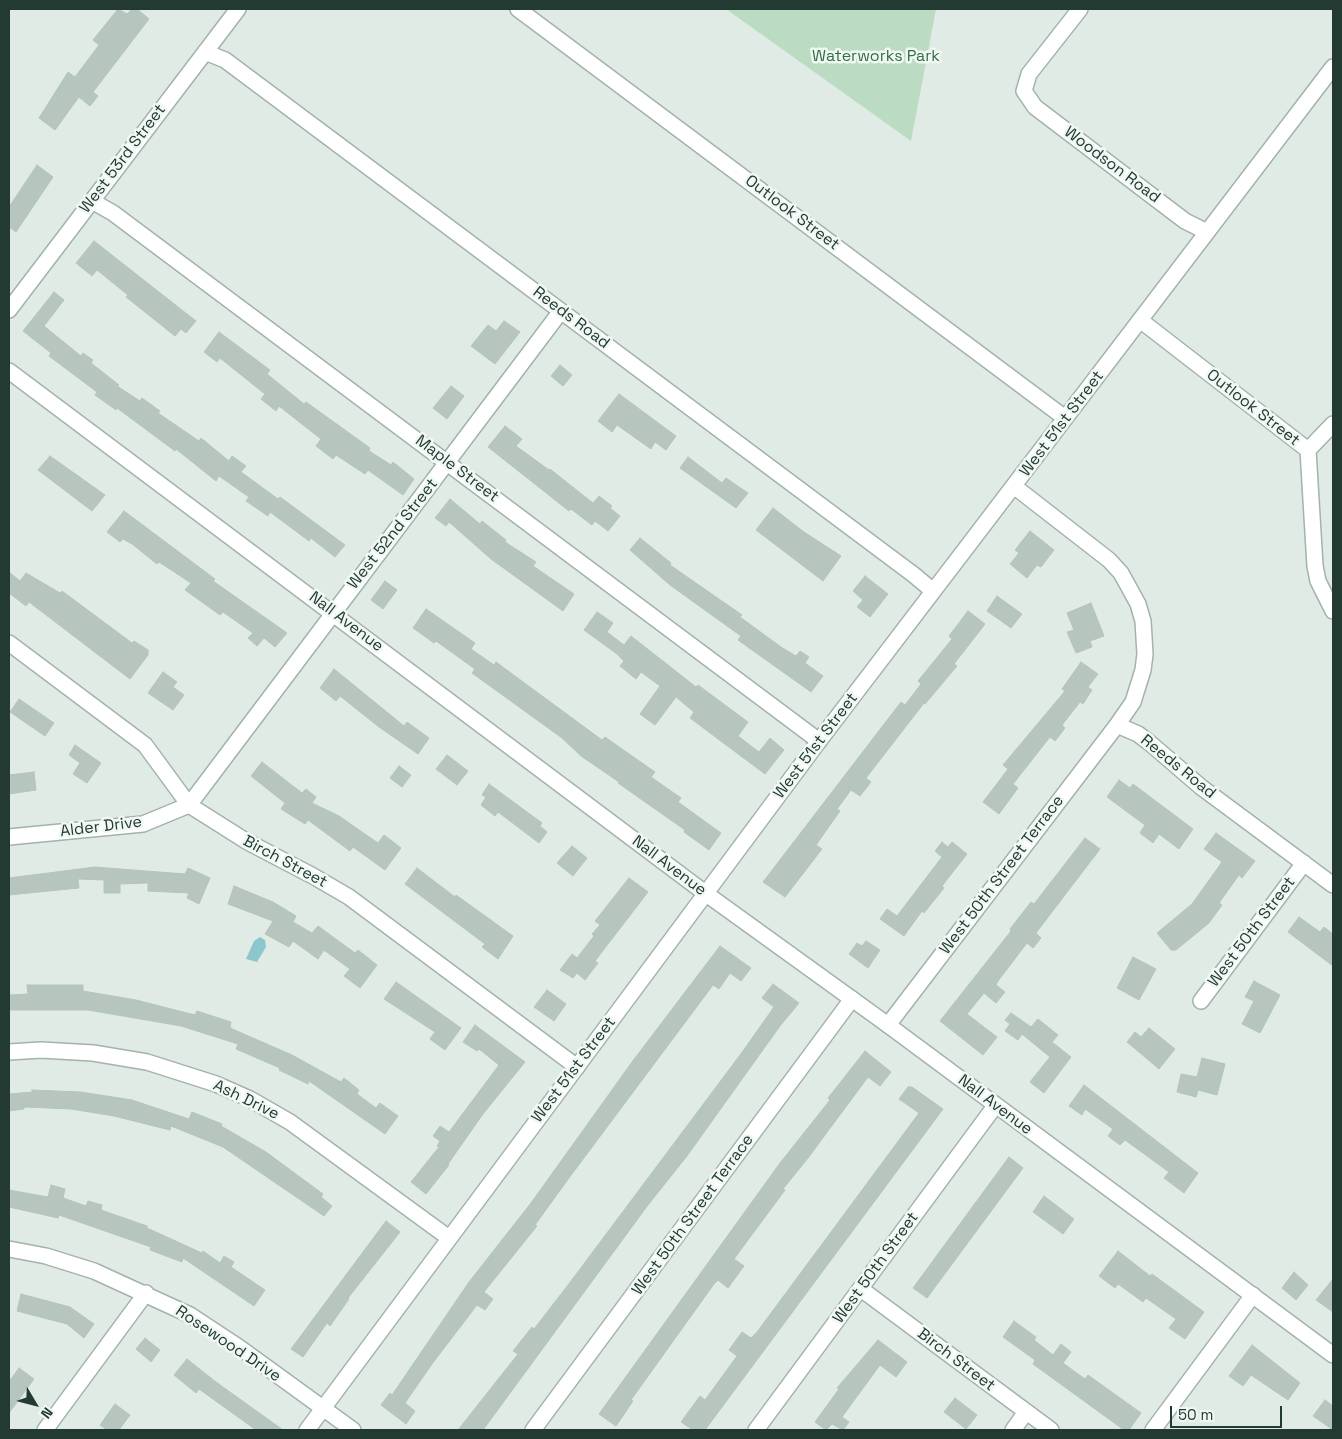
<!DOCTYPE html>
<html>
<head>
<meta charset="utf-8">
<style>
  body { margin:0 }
  #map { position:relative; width:1342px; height:1439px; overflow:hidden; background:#e1ebe6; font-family:"Space Grotesk",sans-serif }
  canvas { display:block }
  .frame { position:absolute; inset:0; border:10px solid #223a32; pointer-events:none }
  .north { position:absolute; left:10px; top:1379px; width:50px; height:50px; -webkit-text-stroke:4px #f1f8f4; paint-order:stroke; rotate:127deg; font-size:14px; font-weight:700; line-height:20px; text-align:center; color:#223a32 }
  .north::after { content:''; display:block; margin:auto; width:18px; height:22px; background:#223a32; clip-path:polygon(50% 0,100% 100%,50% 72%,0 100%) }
  .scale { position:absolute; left:1170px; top:1406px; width:112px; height:22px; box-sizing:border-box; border:2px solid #223a32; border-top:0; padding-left:6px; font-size:15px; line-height:18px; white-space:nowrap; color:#223a32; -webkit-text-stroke:4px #f1f8f4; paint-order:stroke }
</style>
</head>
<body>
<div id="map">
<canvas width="1342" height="1439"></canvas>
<div class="frame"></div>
<div class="north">N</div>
<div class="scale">50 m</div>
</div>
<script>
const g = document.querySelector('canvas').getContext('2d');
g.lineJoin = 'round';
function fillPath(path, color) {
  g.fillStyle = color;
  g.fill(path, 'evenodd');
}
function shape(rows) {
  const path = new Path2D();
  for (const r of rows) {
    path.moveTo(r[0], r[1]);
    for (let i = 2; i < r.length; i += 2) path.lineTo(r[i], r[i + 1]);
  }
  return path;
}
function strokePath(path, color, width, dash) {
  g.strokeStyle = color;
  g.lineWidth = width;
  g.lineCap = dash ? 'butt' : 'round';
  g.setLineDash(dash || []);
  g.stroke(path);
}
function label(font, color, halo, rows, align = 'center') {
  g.font = font + ' "Space Grotesk",sans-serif';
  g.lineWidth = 5;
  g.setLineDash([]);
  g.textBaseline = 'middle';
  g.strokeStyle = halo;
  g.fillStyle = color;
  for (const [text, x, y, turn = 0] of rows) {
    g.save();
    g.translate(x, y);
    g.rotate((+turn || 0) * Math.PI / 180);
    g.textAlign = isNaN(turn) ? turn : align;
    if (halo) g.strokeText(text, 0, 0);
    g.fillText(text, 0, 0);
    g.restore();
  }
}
fillPath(shape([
  [726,9,936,9,911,141]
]), '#bbdbc2');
fillPath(shape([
  [260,937,265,940,266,947,257,962,246,959,254,941]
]), '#8cc7cd');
const building = shape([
  [118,9,127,14,132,9,137,9,149,19,93,92,98,96,90,106,79,97,55,130,39,118,68,72,75,77,99,45,93,40,118,9],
  [37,165,53,177,16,232,9,227,9,207,37,165],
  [94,241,196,321,186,333,181,329,175,336,126,297,128,295,97,270,92,276,76,263,94,241],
  [54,292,64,300,44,326,81,356,83,353,93,360,91,363,119,385,117,386,140,401,142,398,160,411,158,413,199,441,201,438,229,461,232,456,246,466,241,472,278,499,280,497,345,545,335,557,311,538,309,541,270,512,268,516,246,501,249,497,219,476,216,481,176,449,175,451,117,408,116,410,95,395,97,392,49,356,51,353,23,331,54,292],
  [504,321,520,332,495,364,471,346,488,325,496,331,504,321],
  [219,332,270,370,267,374,304,404,306,402,370,448,369,451,391,465,393,462,414,479,403,495,368,470,365,474,336,455,333,459,316,446,321,439,279,406,276,411,261,399,265,394,220,358,217,362,204,352,219,332],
  [560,365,572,375,563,386,551,376,560,365],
  [451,386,464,396,447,419,433,408,451,386],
  [619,394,676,436,666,450,655,442,651,449,617,425,612,432,598,421,619,394],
  [505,426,522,439,516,446,549,470,550,469,593,503,599,496,612,506,610,508,620,516,608,531,595,521,592,525,571,509,569,511,488,447,505,426],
  [50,456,105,495,92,511,38,470,50,456],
  [688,457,722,483,726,478,748,493,736,508,680,468,688,457],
  [450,499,480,524,482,521,506,540,505,542,536,562,533,566,574,594,563,611,491,559,449,522,446,526,435,518,450,499],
  [773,508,804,532,841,556,823,581,756,530,773,508],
  [124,511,215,579,213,581,287,633,275,647,264,638,257,646,248,638,253,633,223,612,220,615,185,590,191,583,159,562,157,564,132,544,123,539,120,542,107,532,124,511],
  [1030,531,1054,550,1041,567,1037,565,1027,578,1010,564,1019,553,1015,550,1030,531],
  [640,538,671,563,670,565,742,615,740,617,781,647,796,656,800,651,809,657,805,663,823,676,811,692,738,640,741,636,670,585,630,550,640,538],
  [9,572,20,581,26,573,60,593,62,591,132,643,134,641,148,650,148,655,130,679,29,602,26,606,9,593,9,572],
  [865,576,888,594,870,617,857,607,863,600,853,591,865,576],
  [385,581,397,590,383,609,371,600,385,581],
  [997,596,1022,614,1011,628,987,611,997,596],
  [1091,603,1104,636,1090,641,1092,647,1076,653,1067,632,1074,630,1067,613,1091,603],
  [426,609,475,643,471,649,494,665,496,662,602,740,605,737,655,772,651,777,681,798,678,802,721,833,709,850,684,832,685,830,618,783,619,782,581,756,562,738,472,673,475,669,436,641,434,643,413,628,426,609],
  [968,611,985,624,954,664,957,666,925,704,924,703,866,778,871,782,860,796,851,790,837,809,840,811,816,845,822,849,785,897,763,882,901,702,905,705,921,684,918,681,952,639,949,636,968,611],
  [597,612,613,623,607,632,624,645,631,636,696,687,698,685,748,722,738,736,759,752,770,738,784,750,765,774,690,718,694,712,676,697,655,725,640,714,660,686,641,672,636,679,620,666,624,661,617,654,584,630,597,612],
  [1081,662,1098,674,1088,687,1092,690,1083,704,1080,702,1062,725,1065,728,1055,741,1050,737,1013,784,1018,788,999,814,983,802,1008,769,1003,765,1065,691,1062,689,1081,662],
  [334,669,404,726,407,722,429,738,418,754,379,727,340,696,336,701,320,688,334,669],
  [163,672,177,682,173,687,184,695,173,710,148,693,163,672],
  [19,699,54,723,45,736,10,712,19,699],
  [75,745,101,763,87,783,73,774,80,763,69,755,75,745],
  [447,755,468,771,457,785,436,769,447,755],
  [262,762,302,793,306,789,316,797,312,803,339,816,378,843,384,835,401,848,385,870,353,847,350,851,308,820,305,824,281,809,285,803,251,776,262,762],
  [399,766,411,775,402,787,390,778,399,766],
  [34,772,36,790,9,794,9,775,34,772],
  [1119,780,1130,788,1133,784,1193,829,1179,849,1159,834,1153,843,1140,833,1145,825,1107,797,1119,780],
  [489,784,542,823,540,826,547,832,539,843,498,812,495,816,481,805,486,797,482,795,489,784],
  [1216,833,1255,861,1242,878,1239,875,1219,903,1222,905,1209,923,1176,950,1171,950,1157,933,1192,904,1222,862,1204,849,1216,833],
  [1085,838,1100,849,1036,933,1041,938,1033,948,1027,943,998,981,996,985,1005,992,996,1003,984,993,967,1014,997,1037,983,1055,940,1021,1011,931,1010,929,1031,902,1034,904,1085,838],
  [942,842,948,847,952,842,967,854,942,886,944,888,924,913,922,911,904,936,880,919,887,909,897,916,942,857,935,851,942,842],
  [572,846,587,858,573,876,557,863,572,846],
  [95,867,185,874,188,868,210,878,199,904,187,898,189,893,148,891,148,883,120,884,120,893,104,893,104,880,78,879,79,888,9,895,9,878,95,867],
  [417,868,455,897,456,895,463,900,513,936,498,959,482,947,485,944,405,884,417,868],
  [629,878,648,892,595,961,598,963,585,980,577,973,573,978,560,970,572,954,577,958,594,936,592,934,600,925,595,921,629,878],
  [234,886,273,902,296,916,293,922,312,933,318,926,355,953,358,950,377,965,360,988,344,976,350,969,324,950,318,959,293,941,289,947,265,934,273,921,228,904,234,886],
  [1299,917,1320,932,1324,927,1333,934,1333,966,1288,932,1299,917],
  [866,941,880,950,868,968,849,954,857,943,862,946,866,941],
  [720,946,751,968,741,981,730,973,719,989,713,985,569,1178,535,1225,537,1226,484,1292,493,1299,485,1310,477,1305,432,1364,405,1403,415,1411,406,1424,381,1405,390,1393,392,1395,469,1282,531,1203,632,1062,720,946],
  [1133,957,1156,969,1139,1000,1117,988,1133,957],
  [1254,981,1280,995,1260,1033,1242,1024,1254,1001,1245,997,1254,981],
  [396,982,461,1028,445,1050,430,1039,435,1032,384,999,396,982],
  [773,984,799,1003,780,1026,687,1156,648,1205,483,1430,458,1430,518,1354,513,1351,532,1327,534,1329,568,1285,743,1051,774,1007,762,998,773,984],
  [27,985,83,985,83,991,136,1000,195,1015,197,1011,231,1022,230,1028,292,1055,341,1082,344,1078,359,1090,357,1094,376,1108,380,1103,398,1116,385,1134,309,1081,308,1084,279,1070,280,1068,236,1049,238,1044,181,1026,88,1010,9,1010,9,995,28,994,27,985],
  [547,990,566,1004,554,1021,534,1007,547,990],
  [1011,1013,1031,1027,1038,1019,1058,1035,1052,1042,1071,1057,1044,1093,1030,1082,1050,1057,1022,1034,1018,1040,1005,1031,1010,1024,1005,1020,1011,1013],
  [475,1025,525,1062,483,1114,448,1164,449,1165,426,1194,411,1182,439,1147,437,1146,440,1141,433,1136,440,1126,449,1132,499,1065,479,1049,477,1051,463,1042,475,1025],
  [1149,1028,1175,1049,1159,1069,1127,1042,1135,1032,1141,1037,1149,1028],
  [865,1051,891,1072,880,1086,868,1077,808,1158,783,1189,785,1190,734,1259,744,1266,728,1288,718,1280,714,1284,631,1400,633,1401,616,1426,599,1414,780,1163,830,1100,828,1098,865,1051],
  [1202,1058,1225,1064,1217,1095,1198,1090,1196,1097,1177,1092,1181,1074,1197,1077,1202,1058],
  [1084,1085,1198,1173,1184,1193,1164,1178,1169,1172,1125,1140,1120,1145,1108,1136,1113,1129,1085,1109,1082,1115,1069,1106,1084,1085],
  [908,1087,912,1087,943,1109,705,1430,693,1430,681,1422,700,1396,705,1400,737,1356,729,1350,742,1332,751,1338,757,1332,919,1113,899,1099,908,1087],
  [32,1090,81,1092,132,1100,189,1119,192,1112,222,1124,221,1126,266,1152,323,1194,321,1197,332,1206,324,1216,223,1147,171,1126,170,1130,114,1116,71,1109,24,1107,24,1109,9,1111,9,1094,32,1092,32,1090],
  [1009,1157,1023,1168,927,1298,913,1288,1009,1157],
  [51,1185,65,1189,63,1198,86,1206,88,1201,102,1205,101,1210,147,1226,147,1228,202,1253,203,1251,220,1263,224,1256,234,1262,231,1267,265,1290,254,1306,183,1258,182,1262,150,1250,151,1247,59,1215,58,1218,9,1207,9,1190,48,1197,51,1185],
  [1044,1196,1074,1219,1063,1234,1033,1212,1044,1196],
  [386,1221,400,1232,348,1298,349,1299,330,1326,327,1323,303,1357,291,1349,386,1221],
  [1118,1251,1150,1276,1152,1274,1204,1312,1185,1339,1169,1328,1176,1319,1146,1298,1143,1302,1118,1284,1115,1288,1099,1276,1118,1251],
  [1294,1272,1308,1285,1296,1300,1282,1288,1294,1272],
  [1333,1279,1333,1312,1316,1300,1333,1279],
  [21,1294,70,1307,94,1324,84,1338,67,1324,17,1311,21,1294],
  [1014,1321,1036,1337,1034,1340,1053,1355,1061,1344,1071,1352,1063,1363,1085,1379,1088,1375,1141,1413,1129,1430,1124,1430,1066,1388,1033,1364,1035,1360,1003,1337,1014,1321],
  [145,1338,160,1350,151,1362,136,1349,145,1338],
  [878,1340,907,1362,896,1377,880,1365,842,1417,849,1422,843,1430,832,1424,826,1430,815,1422,839,1389,837,1388,878,1340],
  [1252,1345,1300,1383,1288,1400,1251,1375,1243,1386,1229,1376,1252,1345],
  [187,1359,216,1382,283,1430,256,1430,199,1389,196,1393,174,1375,187,1359],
  [19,1368,34,1379,9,1413,9,1382,19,1368],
  [955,1398,977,1415,966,1429,944,1412,955,1398],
  [1325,1400,1333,1406,1333,1430,1313,1416,1325,1400],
  [115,1404,130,1415,119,1430,107,1430,100,1425,115,1404]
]);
fillPath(building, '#b7c5bf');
strokePath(building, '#b4c4bc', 1);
const minor = shape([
  [518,9,1065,418],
  [1080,9,1029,74,1024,91,1035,107,1185,221,1207,232],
  [205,52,225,60,914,575,933,591],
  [92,201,113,213,819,741],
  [9,310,238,9],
  [1140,320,1308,450,1315,566,1318,581,1333,611],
  [1308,450,1333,424],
  [9,643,145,745,189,805,246,841,313,876,349,897,577,1067],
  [1117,725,1138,734,1151,744,1201,787,1333,885],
  [9,837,143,824,189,805,561,311],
  [1201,1001,1304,863],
  [888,1025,1117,725,1133,702,1143,670,1145,654,1143,621,1138,604,1121,573,1109,560,1015,487],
  [9,1052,41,1050,93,1053,147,1062,216,1084,250,1099,290,1122,449,1238],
  [9,1249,46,1256,94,1271,190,1315,240,1348,353,1430],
  [861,1289,1051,1430],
  [45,1430,146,1293],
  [533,1430,852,999],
  [756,1430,995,1106],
  [1013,1430,1026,1412],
  [1153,1430,1253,1295]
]);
const tertiary = shape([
  [9,371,705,893,888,1025,1333,1355],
  [307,1430,819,741,1333,67]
]);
strokePath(minor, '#a4b2ac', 18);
strokePath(tertiary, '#a4b2ac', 18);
strokePath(minor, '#fff', 15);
strokePath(tertiary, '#fff', 15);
label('16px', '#2f6f43', '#f1f8f4', [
  ["Waterworks Park",876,57]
]);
label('16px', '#223a32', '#f1f8f4', [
  ["West 53rd Street",123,159,-53],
  ["Woodson Road",1112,165,37],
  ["Outlook Street",792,213,37],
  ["Reeds Road",571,318,37],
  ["Outlook Street",1253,408,38],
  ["West 51st Street",1062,424,-53],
  ["Maple Street",457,469,37],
  ["West 52nd Street",393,534,-52],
  ["Nall Avenue",346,622,37],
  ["West 51st Street",816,746,-53],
  ["Reeds Road",1178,767,39],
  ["Alder Drive",101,827,-7],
  ["Birch Street",285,862,28],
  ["Nall Avenue",669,866,37],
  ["West 50th Street Terrace",1002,875,-53],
  ["West 50th Street",1252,932,-53],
  ["West 51st Street",574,1070,-53],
  ["Ash Drive",246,1100,26],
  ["Nall Avenue",995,1105,37],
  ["West 50th Street Terrace",693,1215,-54],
  ["West 50th Street",876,1268,-54],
  ["Rosewood Drive",228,1344,34],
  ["Birch Street",956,1360,37]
]);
</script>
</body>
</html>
